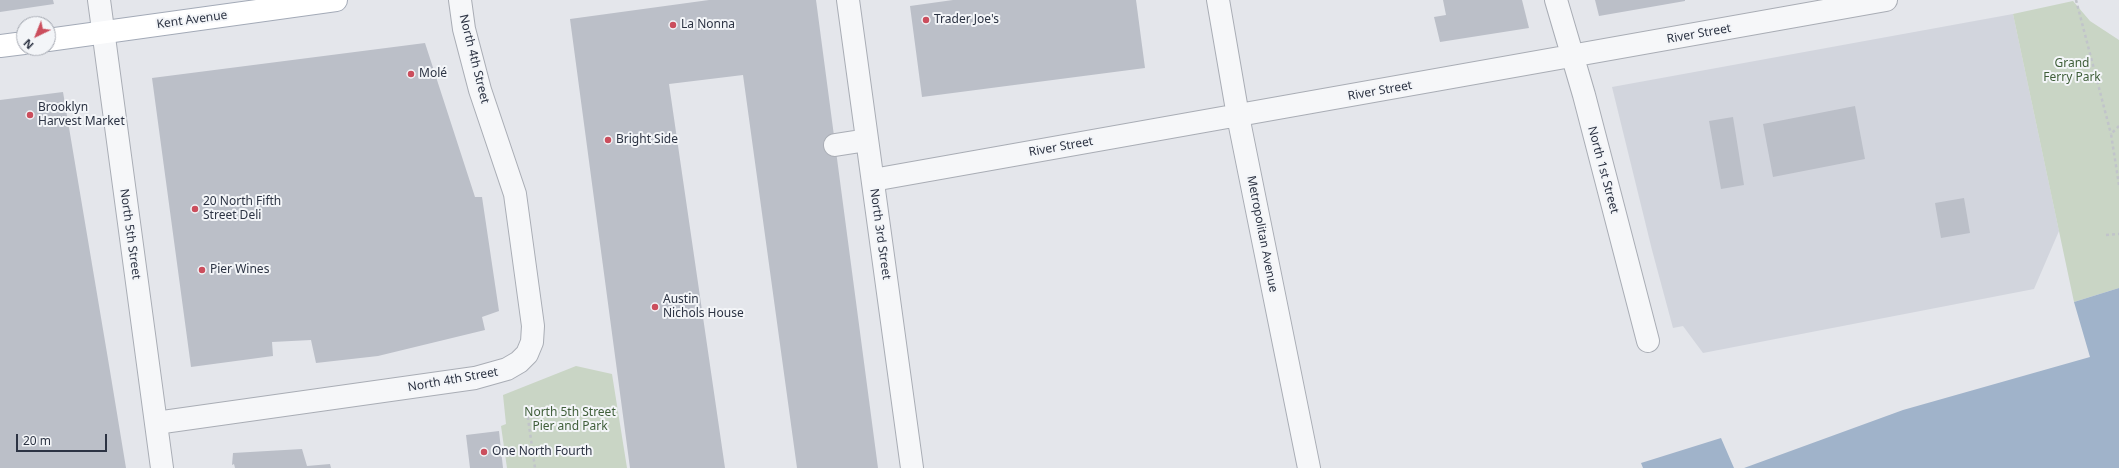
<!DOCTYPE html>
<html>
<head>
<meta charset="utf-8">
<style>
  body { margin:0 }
  #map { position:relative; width:2119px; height:468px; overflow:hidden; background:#e4e6eb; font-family:"Noto Sans",sans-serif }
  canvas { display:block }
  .north { position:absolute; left:16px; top:16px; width:40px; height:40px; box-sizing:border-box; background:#f3f5f8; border:1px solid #a3a7b0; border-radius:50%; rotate:223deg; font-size:11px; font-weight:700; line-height:16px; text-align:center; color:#2c3343 }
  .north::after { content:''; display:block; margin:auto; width:14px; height:18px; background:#cb4e5d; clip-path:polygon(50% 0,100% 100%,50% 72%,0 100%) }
  .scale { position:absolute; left:16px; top:434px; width:91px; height:18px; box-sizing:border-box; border:2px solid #2c3343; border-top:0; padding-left:5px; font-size:12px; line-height:14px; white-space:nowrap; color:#2c3343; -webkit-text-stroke:3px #f3f5f8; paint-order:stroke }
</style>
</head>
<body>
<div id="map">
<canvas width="2119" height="468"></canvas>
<div class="north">N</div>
<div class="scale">20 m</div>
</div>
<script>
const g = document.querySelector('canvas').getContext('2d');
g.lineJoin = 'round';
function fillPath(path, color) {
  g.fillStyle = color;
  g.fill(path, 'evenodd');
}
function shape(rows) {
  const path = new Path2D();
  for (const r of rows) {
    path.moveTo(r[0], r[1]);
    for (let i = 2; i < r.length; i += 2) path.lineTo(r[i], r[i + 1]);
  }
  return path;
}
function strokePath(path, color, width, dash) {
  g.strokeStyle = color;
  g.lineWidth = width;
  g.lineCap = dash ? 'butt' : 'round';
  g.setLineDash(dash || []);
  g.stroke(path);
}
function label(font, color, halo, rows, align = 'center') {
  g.font = font + ' "Noto Sans",sans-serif';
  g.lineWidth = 4;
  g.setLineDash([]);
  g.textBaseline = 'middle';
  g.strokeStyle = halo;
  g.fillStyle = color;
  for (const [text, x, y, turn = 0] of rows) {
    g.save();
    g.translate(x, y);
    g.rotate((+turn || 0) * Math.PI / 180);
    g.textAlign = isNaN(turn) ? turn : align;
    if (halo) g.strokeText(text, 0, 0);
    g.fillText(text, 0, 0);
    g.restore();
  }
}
fillPath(shape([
  [2013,14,2059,231,2034,289,1703,353,1683,326,1673,328,1652,250,1612,87]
]), '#d2d5dd');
fillPath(shape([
  [2073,1,2090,21,2119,40,2119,288,2074,302,2013,14],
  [576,366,612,374,627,468,507,468,501,426,506,424,503,395]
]), '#c9d5c5');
fillPath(shape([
  [2119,288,2119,468,1744,468,1903,410,2090,357,2074,302],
  [1721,438,1734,468,1643,468,1641,463]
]), '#a0b3ca');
fillPath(shape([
  [0,0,53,0,54,4,0,12],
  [709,0,816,0,878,468,797,468,743,75,669,84,725,468,630,468,570,19],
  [953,0,1136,0,1145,68,922,97,910,6],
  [1443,0,1522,0,1529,28,1440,42,1434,17,1446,15],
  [1595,0,1685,0,1685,1,1599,16],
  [425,43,475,197,482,197,499,311,482,317,485,330,378,356,316,363,311,340,272,342,273,356,191,367,152,78],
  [63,92,110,371,126,468,0,468,0,100],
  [1855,106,1865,159,1773,177,1763,124],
  [1733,117,1744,185,1721,189,1709,121],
  [1964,198,1970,233,1941,238,1935,203],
  [499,431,503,468,470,468,466,435],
  [302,449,307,466,330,464,331,468,235,468,234,464,232,465,233,453]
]), '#bbbfc8');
const minor = shape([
  [99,0,162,468],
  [848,0,912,468],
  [1218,0,1238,116,1309,468],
  [1556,0,1584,95,1648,341],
  [835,145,867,140],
  [873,180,1886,0],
  [156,423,475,378,507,369,519,362,527,354,532,342,533,326,515,194,480,90,464,29,460,0]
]);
const major = shape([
  [48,40,336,0],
  [0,46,24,43]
]);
strokePath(minor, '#a9adb5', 24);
strokePath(major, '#a3aab7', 24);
strokePath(shape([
  [2076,0,2111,134],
  [2119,126,2111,134,2119,185],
  [2106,235,2119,234],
  [527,411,535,468]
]), '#c1c4ca', 2.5, [3, 3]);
strokePath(minor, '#f6f7f9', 22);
strokePath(major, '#fff', 22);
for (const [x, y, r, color] of [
  [926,20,4,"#cb4e5d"],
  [673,25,4,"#cb4e5d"],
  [411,74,4,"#cb4e5d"],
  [30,115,4,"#cb4e5d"],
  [608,140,4,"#cb4e5d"],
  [195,209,4,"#cb4e5d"],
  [202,270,4,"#cb4e5d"],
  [655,307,4,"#cb4e5d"],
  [484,452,4,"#cb4e5d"]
]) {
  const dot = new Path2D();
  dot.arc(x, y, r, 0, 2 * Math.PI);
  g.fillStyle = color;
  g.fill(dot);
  strokePath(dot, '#f3f5f8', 1.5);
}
label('12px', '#2c3343', '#f3f5f8', [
  ["Kent Avenue",192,20,-8],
  ["River Street",1699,34,-10],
  ["North 4th Street",474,59,76],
  ["River Street",1380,91,-10],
  ["River Street",1061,147,-10],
  ["North 1st Street",1603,170,75],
  ["North 5th Street",130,234,82],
  ["North 3rd Street",880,234,82],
  ["Metropolitan Avenue",1262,234,79],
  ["North 4th Street",453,380,-10]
]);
label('12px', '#2c3343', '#f3f5f8', [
  ["Trader Joe's",934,20],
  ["La Nonna",681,25],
  ["Molé",419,74],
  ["Brooklyn",38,108],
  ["Harvest Market",38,122],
  ["Bright Side",616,140],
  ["20 North Fifth",203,202],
  ["Street Deli",203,216],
  ["Pier Wines",210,270],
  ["Austin",663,300],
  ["Nichols House",663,314],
  ["One North Fourth",492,452]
], 'left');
label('12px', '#3f5e39', '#f3f5f8', [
  ["Grand",2072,64],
  ["Ferry Park",2072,78],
  ["North 5th Street",570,413],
  ["Pier and Park",570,427]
]);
</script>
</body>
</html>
